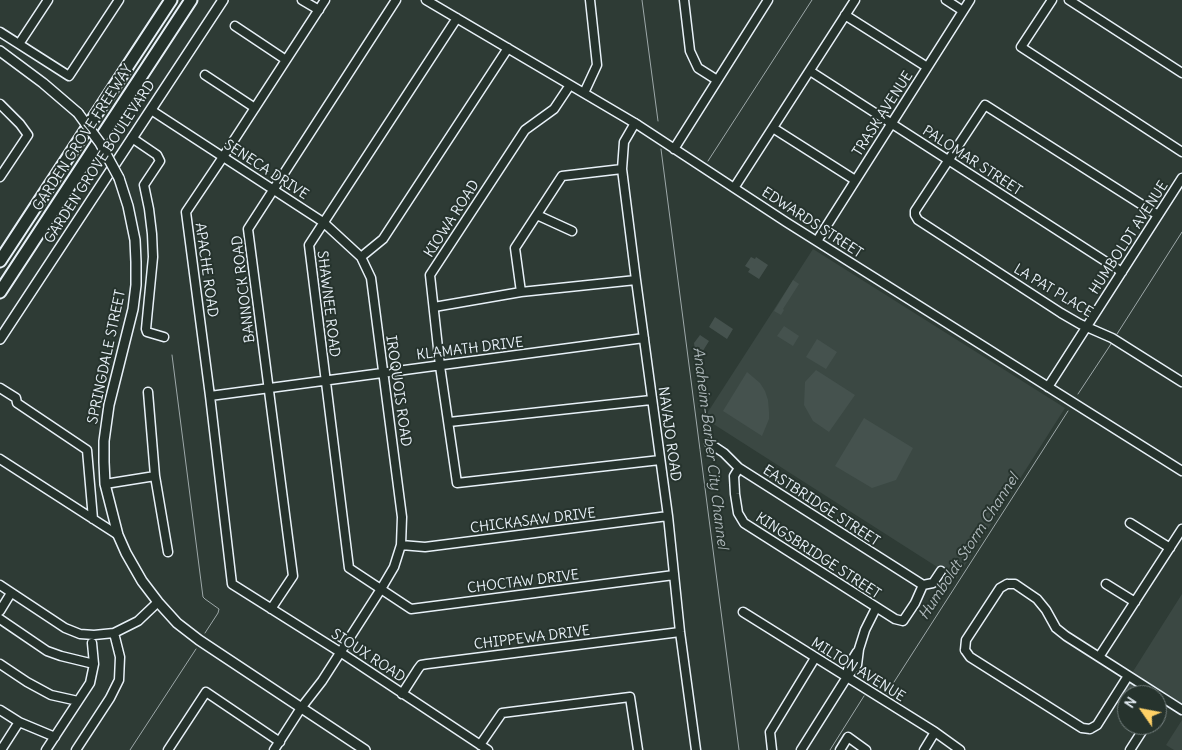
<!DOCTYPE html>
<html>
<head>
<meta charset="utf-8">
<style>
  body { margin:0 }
  #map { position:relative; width:1182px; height:750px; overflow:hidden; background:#2e3b35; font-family:Delius,sans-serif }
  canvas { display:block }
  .north { position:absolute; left:1117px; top:685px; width:50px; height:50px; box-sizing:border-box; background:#26332d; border:1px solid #747f7e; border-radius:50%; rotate:303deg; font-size:14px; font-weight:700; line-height:20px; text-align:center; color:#e8f1f8 }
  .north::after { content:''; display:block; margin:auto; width:18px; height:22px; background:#ffd166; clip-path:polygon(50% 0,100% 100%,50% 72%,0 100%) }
</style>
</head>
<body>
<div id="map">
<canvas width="1182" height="750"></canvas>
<div class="north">N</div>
</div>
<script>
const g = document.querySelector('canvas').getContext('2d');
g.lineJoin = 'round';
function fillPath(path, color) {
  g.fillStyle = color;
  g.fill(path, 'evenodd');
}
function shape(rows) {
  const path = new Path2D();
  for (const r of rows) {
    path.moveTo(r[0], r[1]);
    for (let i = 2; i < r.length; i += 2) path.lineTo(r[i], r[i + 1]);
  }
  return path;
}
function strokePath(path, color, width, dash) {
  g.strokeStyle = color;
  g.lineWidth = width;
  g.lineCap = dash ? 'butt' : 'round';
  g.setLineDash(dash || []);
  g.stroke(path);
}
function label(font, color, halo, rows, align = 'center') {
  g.font = font + ' Delius,sans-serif';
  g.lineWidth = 4;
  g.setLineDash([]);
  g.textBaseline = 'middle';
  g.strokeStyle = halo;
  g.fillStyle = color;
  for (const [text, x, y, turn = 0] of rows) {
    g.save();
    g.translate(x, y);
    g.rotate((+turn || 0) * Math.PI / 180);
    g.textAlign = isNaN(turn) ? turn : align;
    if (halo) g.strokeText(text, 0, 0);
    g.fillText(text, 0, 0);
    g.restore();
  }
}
fillPath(shape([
  [813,249,1065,408,956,579,704,418],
  [1182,594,1182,704,1132,673],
  [1182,720,1182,750,1174,750,1166,745]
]), '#3b4843');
fillPath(shape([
  [751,257,755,259,756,257,768,265,759,279,748,272,750,269,745,266],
  [793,280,799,284,783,309,784,310,781,315,774,311],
  [715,317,733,329,727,339,709,327],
  [784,326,799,336,793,346,777,336],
  [700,335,709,341,701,354,695,350,694,343],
  [817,339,837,352,826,369,806,357],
  [816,370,855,395,829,432,813,421,804,405,805,382],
  [747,372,760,383,765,391,768,400,769,412,769,419,762,436,723,411],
  [864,418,913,448,896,480,872,488,835,466],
  [1131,681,1153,695,1127,695,1127,701,1120,697]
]), '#45524e');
strokePath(shape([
  [642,0,658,121],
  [661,149,739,750],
  [708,161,812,0],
  [1117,334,1182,232],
  [172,355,203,597,205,599,219,609,218,613,205,633],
  [1078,394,1111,344],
  [887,693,1068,411],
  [130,750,196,649],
  [830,750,864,696]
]), '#9da8a9', 1);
const minor = shape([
  [302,0,319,10],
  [325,0,223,157,186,212,210,396,232,584,340,652,488,750],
  [426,0,638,125,786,222,1182,471],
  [684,0,690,51,698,68,717,80],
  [946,0,963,11],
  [1052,0,1021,47,1182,152],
  [1069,0,1182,73],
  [845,15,927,67],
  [457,18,309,245,349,568,411,609,674,575],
  [235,26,286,60],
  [0,32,69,76,119,0],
  [19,44,48,0],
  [810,71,1122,272],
  [205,75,255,108],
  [570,85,554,109,525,130,430,275,440,366,457,483,660,460],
  [584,93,597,65,590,0],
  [0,104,20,124,28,135,0,177],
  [151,110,323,222,361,257],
  [635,123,624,142,622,169,636,280,668,516,680,632,696,750],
  [773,128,855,180],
  [132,138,157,155,160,161,144,185,149,209,152,234,153,257,146,329,147,332,164,337],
  [674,149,768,0],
  [734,188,855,0],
  [537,215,572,231],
  [1158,215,985,105,915,211,915,215,918,220,1061,313,1080,324,1112,338,1182,382],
  [817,241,970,0],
  [521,292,515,248,562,176,622,169],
  [434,307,521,292,636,280],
  [1048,387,1182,178],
  [0,388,16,398,17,403,87,450,93,519],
  [148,392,155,476,168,552],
  [210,396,644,338],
  [449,422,651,400],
  [709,443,724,453,739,468,923,585],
  [0,459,118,535],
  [739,468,734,476,735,494,738,513,744,523,895,619,903,621,915,603,923,585,933,583,941,571],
  [105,484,155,476],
  [1130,523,1170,548],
  [401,545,425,547,668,516],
  [1007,584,1015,584,1037,599,1046,610,1056,628,1066,636,1182,710],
  [1106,584,1135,602],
  [0,585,65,628,80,634,94,635,114,633,138,621,158,602],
  [271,609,293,576,248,229,396,0],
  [0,611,11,593],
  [743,612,935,732,960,750],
  [0,619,47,651,61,656,94,664],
  [965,650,970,657,1082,728,1090,729],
  [965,650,966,640,1000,588,1007,584],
  [1099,657,1182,529],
  [0,664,27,682,51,695,78,701],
  [847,675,849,665,857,652],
  [402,694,418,669,421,665,427,664,680,632],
  [1157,708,1163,698],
  [0,710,19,722,55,737],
  [1090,729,1097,725,1128,676],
  [480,745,502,713,630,697,638,750],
  [1,750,19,722],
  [46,750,90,683,94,664,92,643],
  [76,750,110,698,119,680,120,657,114,633],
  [168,750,206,692,280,742],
  [274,750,301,708,322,681,381,589,394,567,401,545,402,517,371,278,361,257,383,239,508,48],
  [772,750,770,732,815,658],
  [801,750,847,677,857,665,859,649,865,630,876,608],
  [840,750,848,737,866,750],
  [924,750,935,732],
  [1130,750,1146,725]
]);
const major = shape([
  [0,51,43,83,78,113],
  [119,178,128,206,135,240,136,262,136,285,133,309,109,405,104,441,104,462,105,484,118,535,126,553,142,581,158,602,177,623,199,640,365,750],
  [0,339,223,0]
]);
const highway = shape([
  [0,261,171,0],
  [0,292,191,0]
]);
strokePath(minor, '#e8f1f8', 11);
strokePath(major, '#e8f1f8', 12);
strokePath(highway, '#e8f1f8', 15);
strokePath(minor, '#26332d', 8);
strokePath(major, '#26332d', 9);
strokePath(highway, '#26332d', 11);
const majorBridge = shape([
  [78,113,100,143,119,178]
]);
strokePath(majorBridge, '#e8f1f8', 12, []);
strokePath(majorBridge, '#26332d', 9);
label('14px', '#e8f1f8', '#26332d', [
  ["TRASK AVENUE",883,114,-57],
  ["GARDEN GROVE FREEWAY",83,138,-57],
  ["PALOMAR STREET",972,161,33],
  ["GARDEN GROVE BOULEVARD",100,162,-57],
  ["SENECA DRIVE",266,170,33],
  ["KIOWA ROAD",452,219,-57],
  ["EDWARDS STREET",812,223,33],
  ["HUMBOLDT AVENUE",1129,238,-57],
  ["APACHE ROAD",206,270,82],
  ["BANNOCK ROAD",244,289,-97],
  ["LA PAT PLACE",1053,291,31],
  ["SHAWNEE ROAD",328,304,83],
  ["KLAMATH DRIVE",470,349,-7],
  ["SPRINGDALE STREET",107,357,-78],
  ["IROQUOIS ROAD",398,391,82],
  ["NAVAJO ROAD",669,434,82],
  ["EASTBRIDGE STREET",821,506,33],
  ["CHICKASAW DRIVE",533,521,-7],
  ["KINGSBRIDGE STREET",818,556,33],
  ["CHOCTAW DRIVE",523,582,-7],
  ["CHIPPEWA DRIVE",532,638,-7],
  ["SIOUX ROAD",368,656,33],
  ["MILTON AVENUE",858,670,32]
]);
label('italic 15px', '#b0babd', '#26332d', [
  ["Anaheim-Barber City Channel",710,448,83],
  ["Humboldt Storm Channel",969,547,-57]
]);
</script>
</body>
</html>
